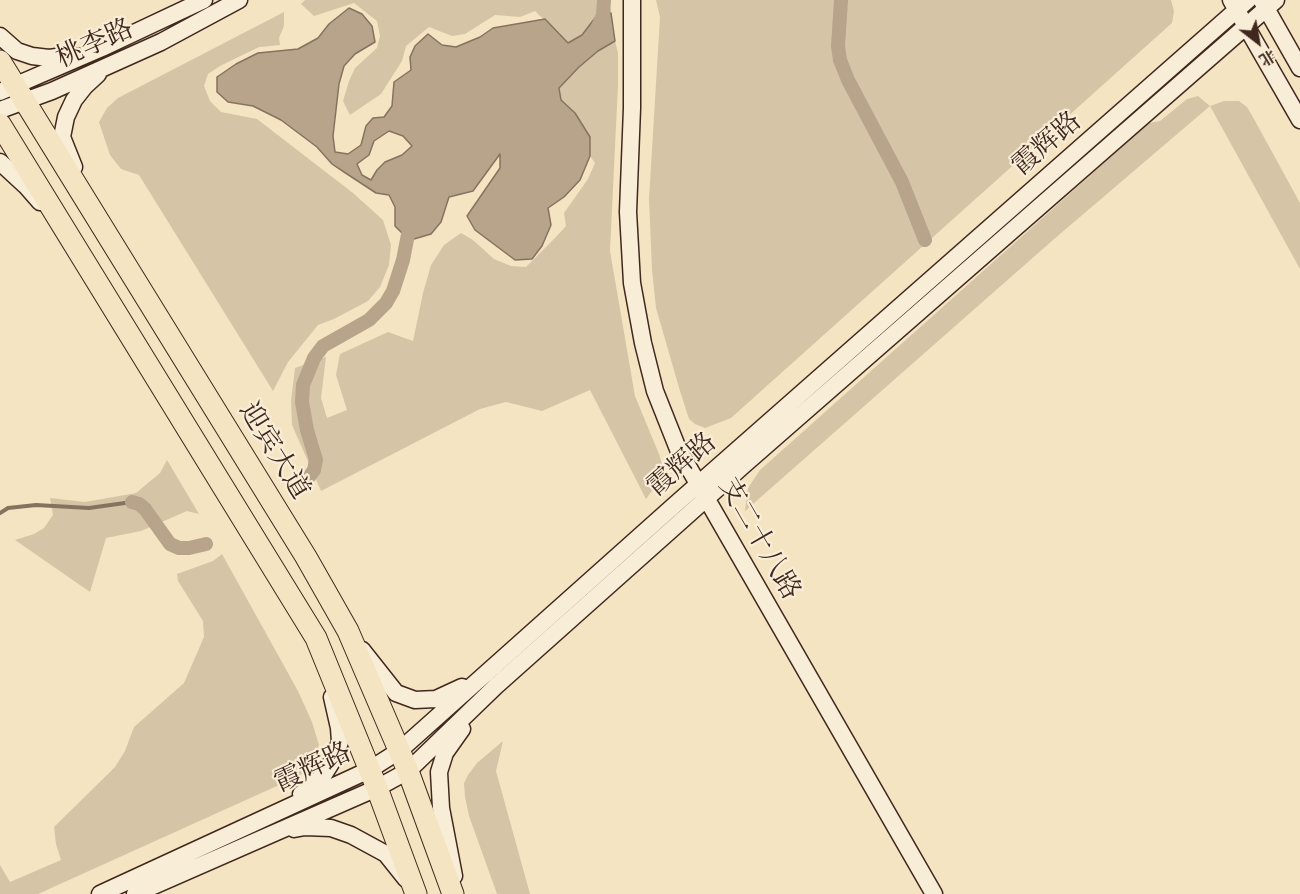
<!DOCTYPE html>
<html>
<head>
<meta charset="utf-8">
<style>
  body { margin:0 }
  #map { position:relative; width:1300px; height:894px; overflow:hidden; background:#f5e4c2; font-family:"EB Garamond","Noto Serif SC",serif }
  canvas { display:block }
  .north { position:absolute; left:1228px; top:12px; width:60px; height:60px; -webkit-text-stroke:4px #f8edd7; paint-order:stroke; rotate:149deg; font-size:16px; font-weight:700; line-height:24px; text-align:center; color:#40281f }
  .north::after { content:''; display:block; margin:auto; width:21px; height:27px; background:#40281f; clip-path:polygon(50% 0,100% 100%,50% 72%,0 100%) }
</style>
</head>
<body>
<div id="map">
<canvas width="1300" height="894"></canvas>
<div class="north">北</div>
</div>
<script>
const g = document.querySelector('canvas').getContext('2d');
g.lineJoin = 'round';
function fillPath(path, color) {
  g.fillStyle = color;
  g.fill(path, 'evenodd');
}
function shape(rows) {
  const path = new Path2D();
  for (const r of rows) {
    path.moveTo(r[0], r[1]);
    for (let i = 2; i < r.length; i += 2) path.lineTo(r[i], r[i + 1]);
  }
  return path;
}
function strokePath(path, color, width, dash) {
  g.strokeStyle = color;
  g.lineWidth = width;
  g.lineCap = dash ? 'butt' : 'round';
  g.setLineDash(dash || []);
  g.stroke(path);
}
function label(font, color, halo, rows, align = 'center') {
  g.font = font + ' "EB Garamond","Noto Serif SC",serif';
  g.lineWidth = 4.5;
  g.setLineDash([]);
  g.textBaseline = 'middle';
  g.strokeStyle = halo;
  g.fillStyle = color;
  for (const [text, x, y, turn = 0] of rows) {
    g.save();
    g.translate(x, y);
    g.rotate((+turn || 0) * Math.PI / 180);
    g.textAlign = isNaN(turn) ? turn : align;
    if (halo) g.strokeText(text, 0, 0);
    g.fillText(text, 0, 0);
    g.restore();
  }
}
fillPath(shape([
  [305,0,609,0,611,13,595,18,582,35,568,43,535,11,520,17,495,15,465,34,452,36,429,27,406,46,402,61,381,94,350,115,343,101,349,81,355,68,377,48,380,36,377,21,354,3,314,16,301,4],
  [656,0,1171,0,1174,11,1172,23,731,418,705,428,695,424,689,419,680,391,656,308,652,270,649,199,660,17],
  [284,12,284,26,279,38,280,45,259,47,220,66,208,74,204,86,210,101,221,112,257,119,353,193,383,220,391,245,389,265,380,287,368,301,334,319,318,325,288,362,273,391,139,175,121,169,110,155,99,122,107,108,118,98],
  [615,41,618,53,618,85,610,251,635,396,659,454,663,467,661,478,646,499,590,390,542,411,506,402,480,409,321,491,292,425,291,401,295,368,326,357,321,398,327,418,347,410,336,375,340,354,388,332,413,341,423,293,431,265,444,245,461,233,473,240,494,259,511,266,526,267,555,238,566,226,564,213,588,179,595,163,590,156,590,137,575,113,561,100,559,88,579,67,598,51],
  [1198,96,1210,106,1224,101,1239,101,1247,107,1254,119,1300,203,1300,269,1210,106,1053,240,745,511,748,488,760,470,1149,123,1160,121,1187,99],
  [167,460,199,514,187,511,141,531,106,538,90,592,15,540,34,534,44,528,53,515,50,498,85,502,136,493,160,473],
  [222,554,298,691,312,722,319,745,312,764,307,770,299,776,38,894,0,894,0,865,10,882,61,860,56,844,54,827,115,767,125,751,134,727,184,683,204,637,203,621,178,581,177,574,213,561],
  [503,741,496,771,530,894,497,894,469,816,465,797,464,783,468,775,477,763]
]), '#d6c4a6');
const water = shape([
  [349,8,362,14,372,26,375,42,355,54,344,66,339,84,333,136,335,152,348,154,361,145,366,126,373,118,384,117,392,106,394,82,411,70,410,57,415,46,428,34,442,45,456,47,480,37,493,28,545,19,568,43,582,35,595,18,611,13,615,41,598,51,579,67,559,88,561,100,575,113,590,137,590,156,580,180,564,197,548,208,551,225,542,246,532,259,515,260,475,230,467,216,500,168,500,154,473,191,449,197,441,222,431,234,414,239,407,238,395,226,395,207,389,195,376,193,344,172,332,164,317,147,281,120,253,106,228,102,217,92,217,77,236,64,258,53,298,49,318,38,329,24,349,8],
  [389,131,403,136,412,146,402,155,385,162,377,170,371,180,362,175,357,164,369,155,374,141,389,131]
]);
fillPath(water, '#b7a48b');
strokePath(water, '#877260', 1.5);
strokePath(shape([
  [0,513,8,508,36,505,89,508,132,502]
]), '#877260', 4);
strokePath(shape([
  [841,0,838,46,840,60,848,80,902,182,925,240],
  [596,31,603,15,604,0],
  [306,481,314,470,316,460,307,430,302,402,303,385,314,358,323,346,369,320,386,303,393,291,403,260,411,219],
  [132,502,139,504,145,509,170,544,179,548,189,548,206,544]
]), '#b7a48b', 14);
const secondary = shape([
  [632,0,632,108,628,212,632,283,643,343,655,391,678,449,934,894],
  [1231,0,1300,120],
  [1262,1,1300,68],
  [0,36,17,51,32,56,49,58,72,55],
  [0,92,102,48,204,0],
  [0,110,52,91,161,42,239,0],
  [0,162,26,186,40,202],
  [74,167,62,137,66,117,74,100,85,86,98,74],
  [362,650,396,693,415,700,436,699,462,687],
  [301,794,323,776,333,760,340,742,339,728,332,697],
  [294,829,305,827,331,828,351,835,386,854,406,879],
  [454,876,441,808,439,772,445,753,462,729],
  [100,894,369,770,399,751,678,502,1248,0],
  [135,894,377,788,408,771,496,686,745,464,1276,0]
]);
const highway = shape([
  [0,61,306,557,348,631,408,771,453,894],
  [0,124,316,638,377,788,416,894]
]);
strokePath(secondary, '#40281f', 19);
strokePath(highway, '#40281f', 23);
strokePath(secondary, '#f8edd7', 16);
strokePath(highway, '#f5e4c2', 21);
label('27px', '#40281f', '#f8edd7', [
  ["桃李路",95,44,-24],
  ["霞辉路",1047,144,-41],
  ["迎宾大道",274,451,58],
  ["霞辉路",682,465,-41],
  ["支二十八路",759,539,60],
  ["霞辉路",313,768,-25]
]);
</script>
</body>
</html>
